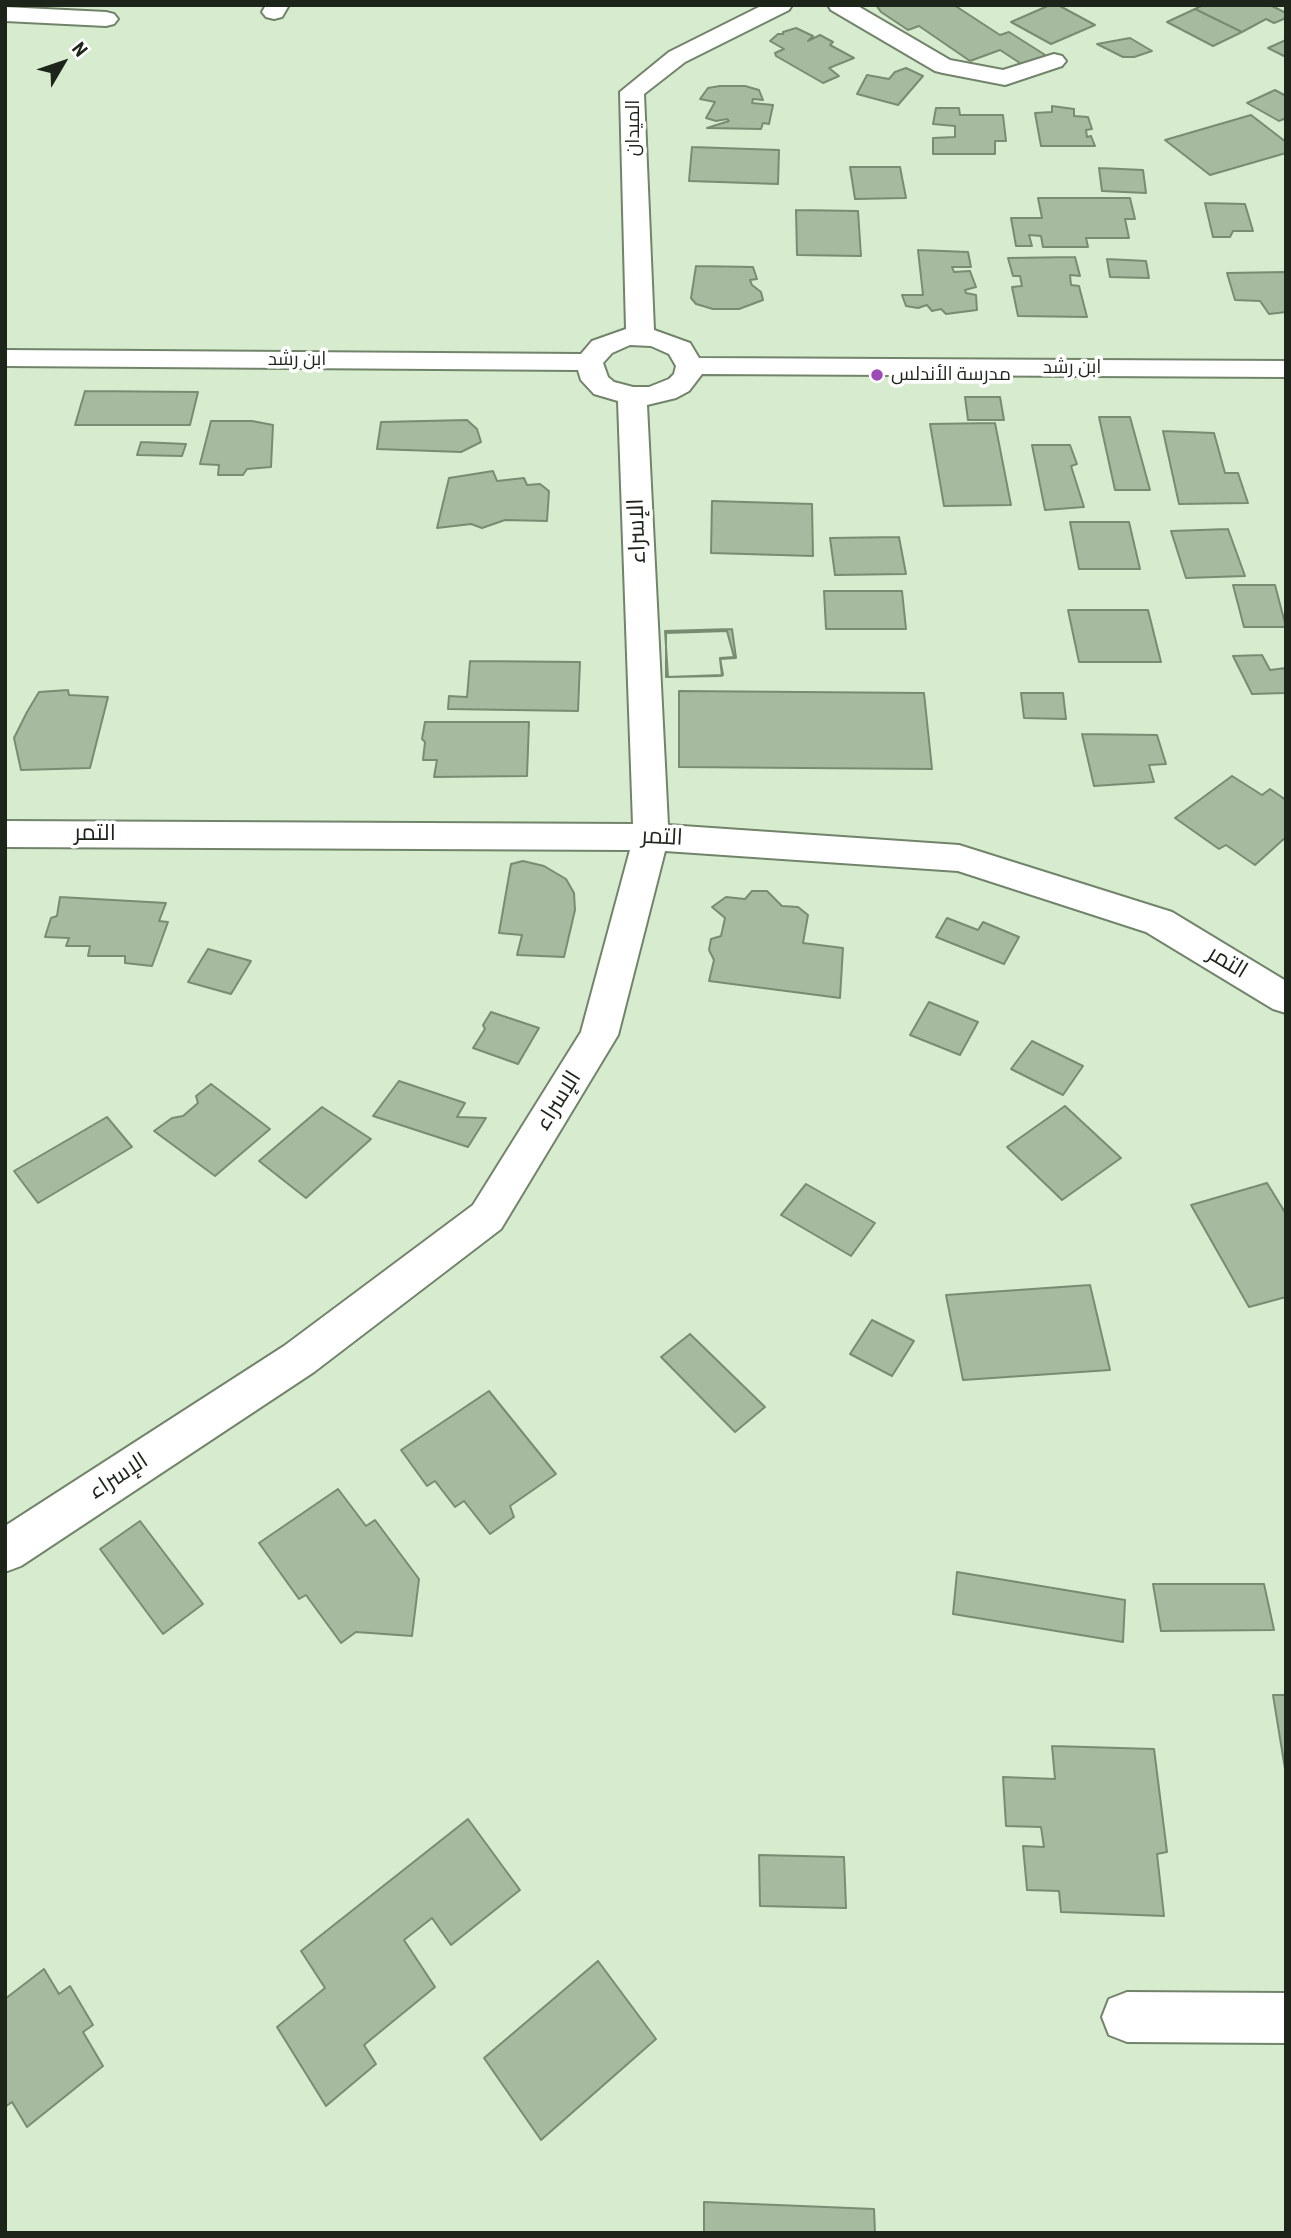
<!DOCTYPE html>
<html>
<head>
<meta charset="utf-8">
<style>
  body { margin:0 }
  #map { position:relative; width:1291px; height:2238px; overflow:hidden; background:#d7eccf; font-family:"Roboto Condensed",sans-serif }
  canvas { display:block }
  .frame { position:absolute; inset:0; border:7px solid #1d251a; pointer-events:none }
  .north { position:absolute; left:28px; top:28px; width:70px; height:70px; -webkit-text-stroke:5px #fff; paint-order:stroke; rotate:51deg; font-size:19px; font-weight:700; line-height:28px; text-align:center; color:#1d251a }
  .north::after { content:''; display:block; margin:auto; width:24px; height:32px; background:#1d251a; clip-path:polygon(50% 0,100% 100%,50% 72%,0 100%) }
</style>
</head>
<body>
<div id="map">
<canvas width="1291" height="2238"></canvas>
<div class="frame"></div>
<div class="north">N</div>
</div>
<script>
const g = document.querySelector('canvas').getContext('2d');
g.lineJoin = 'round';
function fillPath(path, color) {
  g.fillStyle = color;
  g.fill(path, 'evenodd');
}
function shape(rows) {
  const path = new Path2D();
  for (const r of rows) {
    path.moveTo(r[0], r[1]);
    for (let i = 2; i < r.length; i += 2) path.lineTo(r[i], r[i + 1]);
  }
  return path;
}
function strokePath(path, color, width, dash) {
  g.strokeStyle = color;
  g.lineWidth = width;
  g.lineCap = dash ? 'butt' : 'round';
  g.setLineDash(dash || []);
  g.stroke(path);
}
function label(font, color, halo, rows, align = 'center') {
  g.font = font + ' "Roboto Condensed",Cairo,sans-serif';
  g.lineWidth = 7;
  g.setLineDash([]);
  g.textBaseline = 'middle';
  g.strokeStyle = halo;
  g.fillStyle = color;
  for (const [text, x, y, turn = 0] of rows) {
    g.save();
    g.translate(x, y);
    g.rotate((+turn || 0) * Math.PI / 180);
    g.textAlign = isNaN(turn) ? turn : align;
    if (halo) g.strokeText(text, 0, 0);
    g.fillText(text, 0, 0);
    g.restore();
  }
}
const building = shape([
  [876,5,954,5,1000,35,1009,32,1050,58,1026,67,1000,50,970,61,919,26,908,30,881,12,876,5],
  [1050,5,1058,5,1095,25,1051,44,1011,22,1050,5],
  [1203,5,1270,5,1286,13,1286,18,1274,23,1266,19,1242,32,1195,9,1203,5],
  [1195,9,1242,32,1213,46,1167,22,1195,9],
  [796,28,813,36,808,41,820,35,833,42,830,45,854,58,829,68,839,76,823,83,776,56,775,53,784,49,770,41,778,34,783,34,783,32,796,28],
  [1130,38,1152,51,1134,57,1123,57,1097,44,1130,38],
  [1286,40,1286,57,1268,48,1286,40],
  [906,68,923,76,898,105,857,94,867,75,889,79,895,72,906,68],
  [720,86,745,86,759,90,763,100,753,99,752,103,773,105,769,124,763,123,761,129,707,128,729,121,727,119,716,121,706,118,715,102,700,99,708,88,720,86],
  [1275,90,1286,96,1286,118,1279,121,1247,103,1275,90],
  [1052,106,1074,109,1074,116,1088,117,1092,129,1086,130,1087,137,1091,136,1095,146,1041,146,1035,113,1052,112,1052,106],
  [936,108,959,108,960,115,1003,115,1006,141,995,141,995,154,933,154,933,138,955,137,955,126,933,124,936,108],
  [1251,115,1286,142,1286,153,1210,175,1165,140,1251,115],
  [692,147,779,150,778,184,689,181,692,147],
  [850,167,900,167,906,198,855,199,850,167],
  [1099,168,1143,170,1146,193,1102,191,1099,168],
  [1038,198,1130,198,1135,219,1125,219,1129,238,1086,238,1088,247,1043,247,1041,236,1029,235,1032,246,1016,246,1011,218,1042,218,1038,198],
  [1205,203,1245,204,1253,231,1233,231,1230,237,1213,237,1205,203],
  [796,210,858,211,861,256,797,255,796,210],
  [918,250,968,252,971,267,952,267,954,272,970,271,976,287,965,290,966,293,976,295,977,310,946,314,941,309,932,311,927,305,918,308,906,306,902,295,923,295,918,250],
  [1075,257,1080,276,1070,275,1071,285,1079,286,1087,317,1018,316,1012,287,1022,286,1020,276,1013,276,1008,258,1075,257],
  [1107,259,1146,261,1149,278,1110,277,1107,259],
  [696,266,753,267,757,279,750,280,752,285,761,292,763,300,739,309,713,309,696,304,691,298,696,266],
  [1286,272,1286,312,1269,314,1260,301,1235,300,1227,273,1286,272],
  [85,391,198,392,190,425,75,425,85,391],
  [965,397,1000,397,1004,420,968,420,965,397],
  [1099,417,1130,417,1150,490,1115,490,1099,417],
  [467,420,477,429,481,442,461,452,377,449,381,422,467,420],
  [211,421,252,421,273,425,271,467,247,469,243,475,218,475,219,465,200,464,211,421],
  [995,423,1011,505,944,506,930,424,995,423],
  [1163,431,1214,433,1225,473,1238,473,1248,503,1179,504,1163,431],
  [141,442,186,444,182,456,137,455,141,442],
  [1032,445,1070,445,1077,464,1071,466,1084,507,1045,510,1032,445],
  [493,471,497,481,524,478,527,485,540,484,549,491,547,521,505,520,482,528,471,524,437,528,449,478,493,471],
  [712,501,812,504,813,556,711,553,712,501],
  [1070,522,1129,522,1140,569,1079,569,1070,522],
  [1228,529,1245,576,1186,578,1171,531,1228,529],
  [899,537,906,574,835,575,830,538,899,537],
  [1233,585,1275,585,1286,627,1244,627,1233,585],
  [824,591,902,591,906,629,826,629,824,591],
  [1068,610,1148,610,1161,662,1079,662,1068,610],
  [732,629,736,658,720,659,722,676,668,677,665,631,732,629],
  [727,631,734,657,720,658,723,675,666,677,666,633,727,631],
  [1262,655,1270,670,1286,668,1286,693,1252,694,1233,656,1262,655],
  [470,661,580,662,578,711,448,709,449,696,467,697,470,661],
  [68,690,69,695,108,697,90,768,21,770,14,738,27,712,39,692,68,690],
  [679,691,924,693,932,769,679,767,679,691],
  [1021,693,1063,693,1066,719,1024,718,1021,693],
  [425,722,529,722,527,776,434,777,437,760,423,760,425,742,422,739,425,722],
  [1082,734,1157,735,1166,764,1149,765,1154,782,1094,786,1082,734],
  [1232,776,1262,795,1270,789,1286,800,1286,837,1255,865,1226,845,1219,849,1175,818,1232,776],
  [523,861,544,866,566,879,574,893,575,910,564,957,517,955,522,935,499,933,511,864,523,861],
  [752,891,767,891,782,906,798,907,808,915,803,943,843,948,840,998,709,981,714,960,709,950,711,939,721,936,725,918,712,907,726,897,745,899,752,891],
  [60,897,166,903,159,921,168,922,152,966,125,963,125,956,88,956,90,946,66,946,69,938,45,937,51,918,57,916,60,897],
  [947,918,978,930,983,922,1019,937,1004,964,936,937,947,918],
  [208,949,251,961,231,994,188,982,208,949],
  [929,1002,978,1022,960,1055,910,1035,929,1002],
  [491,1012,539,1028,518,1064,473,1048,485,1029,483,1025,491,1012],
  [1032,1041,1083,1066,1063,1095,1011,1069,1032,1041],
  [399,1081,465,1103,457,1117,486,1118,468,1147,373,1116,399,1081],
  [211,1084,270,1129,215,1176,154,1131,172,1118,183,1116,198,1103,196,1096,211,1084],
  [1065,1106,1121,1158,1062,1200,1007,1147,1065,1106],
  [322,1107,371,1139,306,1198,259,1161,322,1107],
  [107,1117,132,1147,38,1203,14,1171,107,1117],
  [1267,1183,1286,1214,1286,1297,1249,1307,1191,1205,1267,1183],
  [806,1184,875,1223,851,1256,781,1215,806,1184],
  [1090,1285,1110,1370,963,1380,946,1295,1090,1285],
  [872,1320,914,1341,892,1376,850,1354,872,1320],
  [690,1334,765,1407,735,1432,661,1357,690,1334],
  [489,1391,556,1474,510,1506,514,1517,490,1534,464,1501,455,1507,435,1481,427,1486,401,1450,489,1391],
  [338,1489,366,1526,375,1520,419,1579,412,1636,356,1632,341,1643,306,1595,299,1599,259,1543,338,1489],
  [140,1521,203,1604,163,1634,100,1549,140,1521],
  [957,1572,1125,1600,1123,1642,953,1614,957,1572],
  [1153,1584,1264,1584,1274,1630,1161,1631,1153,1584],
  [1273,1695,1286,1695,1286,1775,1273,1695],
  [1052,1746,1154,1749,1167,1852,1157,1854,1164,1916,1061,1912,1059,1891,1027,1890,1023,1846,1044,1847,1041,1827,1006,1826,1003,1777,1055,1779,1052,1746],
  [468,1819,520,1890,451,1945,432,1918,404,1940,435,1987,364,2045,376,2064,326,2106,277,2027,325,1988,301,1951,468,1819],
  [759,1855,844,1857,846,1908,760,1906,759,1855],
  [598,1961,656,2039,541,2140,484,2058,598,1961],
  [44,1969,59,1994,70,1986,93,2025,83,2032,103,2066,27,2127,12,2102,5,2107,5,1999,44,1969],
  [704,2202,874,2209,875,2233,704,2233,704,2202]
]);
fillPath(building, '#a5ba9e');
strokePath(building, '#788c71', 2);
const minor = shape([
  [266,5,289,5,282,17,274,19,266,17,262,12,266,5],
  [763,5,792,5,789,10,685,62,644,94,654,330,690,343,699,358,1286,361,1286,377,702,374,689,391,676,398,647,405,668,825,959,845,1172,912,1286,981,1286,1013,1273,1009,1146,932,958,871,665,851,618,1035,501,1229,314,1372,21,1566,5,1572,5,1526,284,1346,473,1205,581,1032,630,850,5,847,5,821,633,824,618,401,594,394,581,380,578,370,5,366,5,350,581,354,592,341,626,329,620,92,669,52,763,5],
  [630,345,651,346,669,354,676,366,674,374,669,379,649,387,633,387,614,382,608,377,603,363,612,353,630,345],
  [828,5,856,5,950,60,1003,70,1054,54,1062,56,1066,61,1062,66,1005,85,943,73,935,71,831,10,828,5],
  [5,7,106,12,114,14,118,19,114,24,106,26,5,21,5,7],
  [1127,1992,1286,1993,1286,2043,1127,2042,1109,2035,1102,2017,1109,1999,1127,1992]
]);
strokePath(minor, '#71846a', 4);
fillPath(minor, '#fff');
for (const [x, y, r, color] of [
  [877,375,7,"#9d49b7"]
]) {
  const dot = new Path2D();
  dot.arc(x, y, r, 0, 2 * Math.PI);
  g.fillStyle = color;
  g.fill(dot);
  strokePath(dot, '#fff', 2.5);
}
label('19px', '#1d251a', '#fff', [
  ["الميدان",634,128,-90],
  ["ابن رشد",297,360],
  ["ابن رشد",1072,368]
]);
label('19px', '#1d251a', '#fff', [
  ["مدرسة الأندلس",891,375]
], 'left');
label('23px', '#1d251a', '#fff', [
  ["الإسراء",638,531,-92],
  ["التمر",95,834],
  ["التمر",662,838,3],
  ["التمر",1227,963,31],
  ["الإسراء",559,1101,-58],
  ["الإسراء",119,1477,-33]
]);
</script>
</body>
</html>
